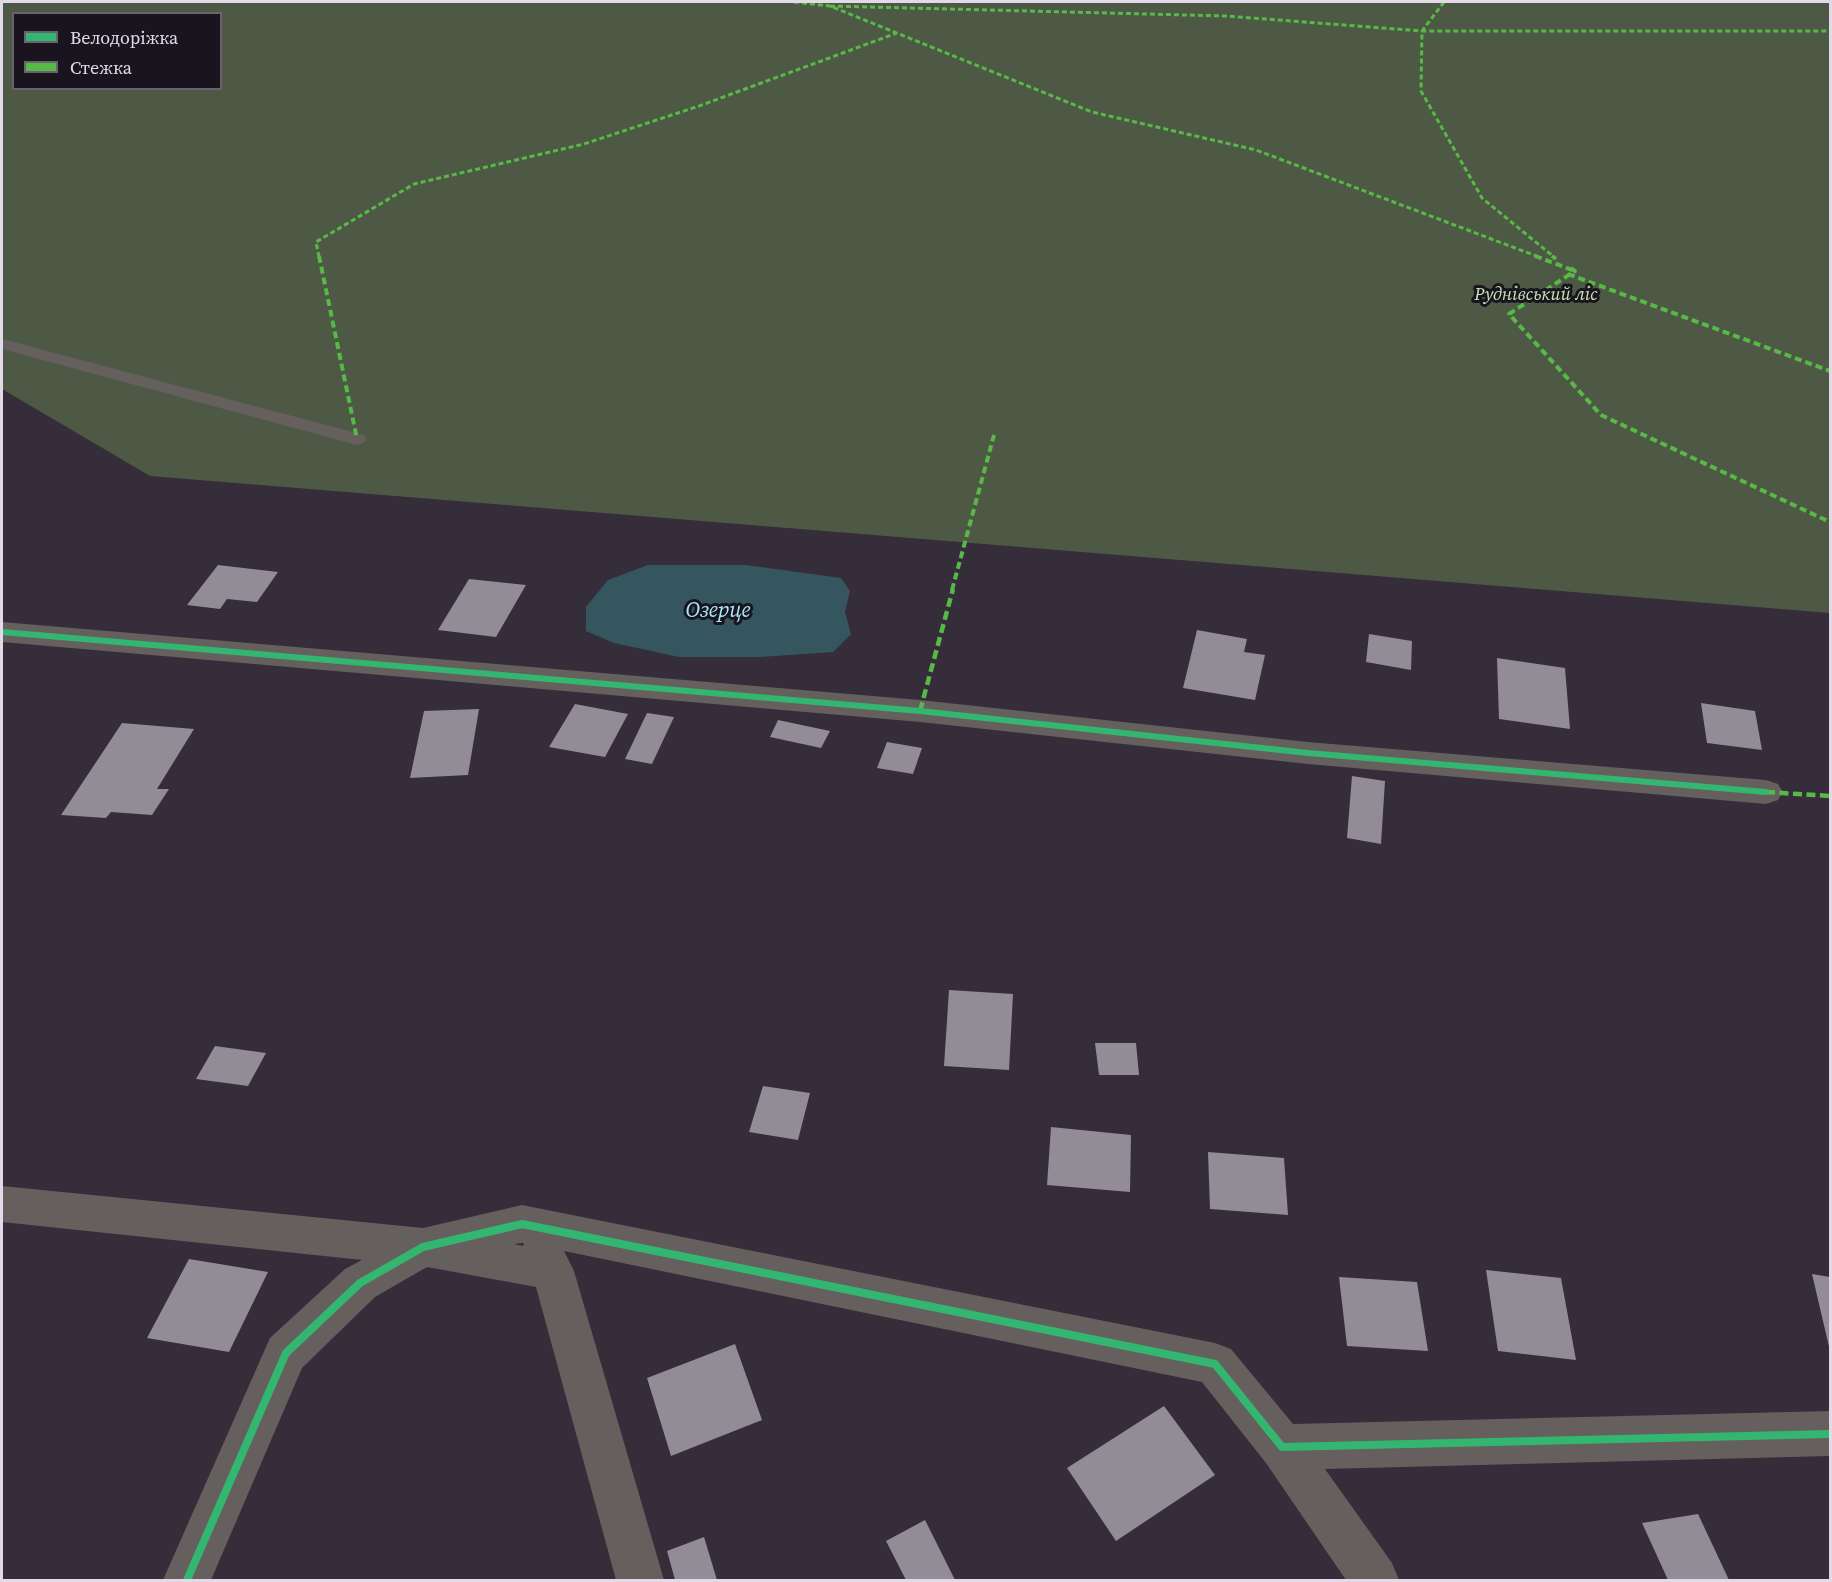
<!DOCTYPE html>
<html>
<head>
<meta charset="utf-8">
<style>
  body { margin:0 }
  #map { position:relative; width:1832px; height:1582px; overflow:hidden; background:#352d39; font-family:"Source Serif 4",serif }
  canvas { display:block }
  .frame { position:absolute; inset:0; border:3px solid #e3dae9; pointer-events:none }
  .legend { position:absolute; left:12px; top:12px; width:210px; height:78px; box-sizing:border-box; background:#1a141e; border:2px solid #6a636f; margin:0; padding:8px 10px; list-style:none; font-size:18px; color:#e3dae9 }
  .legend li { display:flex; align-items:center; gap:12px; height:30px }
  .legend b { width:30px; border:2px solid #6a636f }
</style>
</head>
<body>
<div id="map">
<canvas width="1832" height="1582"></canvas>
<div class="frame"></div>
<ul class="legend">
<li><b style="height:8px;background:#33b770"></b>Велодоріжка</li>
<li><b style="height:8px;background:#58b947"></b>Стежка</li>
</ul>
</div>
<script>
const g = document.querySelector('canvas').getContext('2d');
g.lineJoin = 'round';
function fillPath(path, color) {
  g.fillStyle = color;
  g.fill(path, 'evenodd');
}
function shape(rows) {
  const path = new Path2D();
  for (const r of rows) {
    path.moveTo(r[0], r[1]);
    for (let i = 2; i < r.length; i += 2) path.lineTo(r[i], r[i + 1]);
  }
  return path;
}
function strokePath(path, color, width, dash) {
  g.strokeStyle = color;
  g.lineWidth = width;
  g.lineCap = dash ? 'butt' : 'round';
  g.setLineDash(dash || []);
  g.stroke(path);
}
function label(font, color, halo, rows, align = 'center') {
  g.font = font + ' "Source Serif 4",serif';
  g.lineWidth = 6;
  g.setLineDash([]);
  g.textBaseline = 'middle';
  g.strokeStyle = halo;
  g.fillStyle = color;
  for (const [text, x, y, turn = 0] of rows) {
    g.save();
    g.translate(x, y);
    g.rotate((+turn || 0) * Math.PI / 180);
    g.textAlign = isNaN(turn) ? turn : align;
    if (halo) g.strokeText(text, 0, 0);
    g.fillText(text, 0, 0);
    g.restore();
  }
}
fillPath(shape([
  [2,2,1830,2,1830,613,150,476,2,389],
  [14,14,220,14,220,88,14,88]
]), '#4d5944');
fillPath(shape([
  [648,565,746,565,841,578,850,591,845,612,851,634,833,652,760,657,679,657,614,643,586,631,586,607,608,580]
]), '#36565f');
fillPath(shape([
  [218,565,278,572,257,602,227,599,220,609,187,605],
  [469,579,526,585,496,637,438,630],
  [1197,630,1247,639,1244,652,1265,655,1255,700,1183,688],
  [1369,634,1412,641,1411,670,1366,662],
  [1497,658,1565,668,1570,729,1499,719],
  [1701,703,1755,711,1762,750,1707,743],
  [575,704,628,714,605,757,549,747],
  [479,709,468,775,410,778,424,711],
  [647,713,674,717,652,764,625,759],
  [778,720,830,731,821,748,770,737],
  [122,723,194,729,157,789,169,789,152,815,111,812,106,818,61,815],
  [887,742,922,748,913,774,877,768],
  [1352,776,1385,781,1381,844,1347,838],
  [949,990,1013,994,1009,1070,944,1066],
  [1095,1043,1136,1043,1139,1075,1099,1075],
  [215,1046,266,1053,248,1086,196,1079],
  [763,1086,810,1093,798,1140,749,1132],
  [1051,1127,1131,1135,1130,1192,1047,1185],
  [1208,1152,1284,1158,1288,1215,1210,1209],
  [189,1259,268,1272,229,1352,147,1338],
  [1486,1270,1561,1278,1576,1360,1498,1351],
  [1812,1274,1830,1277,1830,1351],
  [1339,1277,1417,1282,1428,1351,1347,1346],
  [735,1344,762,1420,671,1456,647,1378],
  [1164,1406,1215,1475,1116,1541,1067,1468],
  [1698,1514,1729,1580,1668,1580,1642,1523],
  [925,1520,955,1580,906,1580,886,1541],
  [704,1537,717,1580,675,1580,667,1551]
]), '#928c96');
fillPath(shape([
  [2,339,364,435,366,439,364,443,357,445,2,349,2,339]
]), '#655f5e');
fillPath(shape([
  [2,622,920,700,1308,742,1766,780,1778,784,1783,792,1778,800,1766,804,1308,764,920,722,2,642,2,622],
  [2,1186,423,1228,522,1205,1215,1343,1231,1349,1293,1424,1830,1411,1830,1456,1325,1469,1392,1563,1399,1580,1346,1580,1266,1463,1202,1382,564,1251,574,1271,664,1580,616,1580,536,1287,427,1267,375,1297,302,1368,211,1580,163,1580,270,1338,345,1269,362,1260,2,1222,2,1186],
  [522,1243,524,1243,523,1246,514,1244,522,1243]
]), '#655f5e');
strokePath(shape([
  [794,2,830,6,1092,112,1256,150,1539,257],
  [1444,2,1422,31,1421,91,1482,198,1554,257],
  [830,6,1226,16,1422,31,1830,31],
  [319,257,316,242,414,184,584,144,699,106,897,33]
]), '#58b947', 3, [5, 3]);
strokePath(shape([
  [319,256,357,439],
  [1535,256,1575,271],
  [1552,256,1556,259],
  [1571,268,1575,271,1509,314,1601,415,1830,522],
  [1568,274,1830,371],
  [952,590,994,435]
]), '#58b947', 4, [7, 4]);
strokePath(shape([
  [920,711,953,589],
  [1766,792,1830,796]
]), '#58b947', 4.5, [9, 4.5]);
strokePath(shape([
  [2,632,920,711,1308,753,1766,792]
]), '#33b770', 6);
strokePath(shape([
  [187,1580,286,1353,360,1283,423,1247,522,1224,1215,1364,1282,1447,1830,1434]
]), '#33b770', 8);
label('italic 18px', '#c8e4b2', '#1a141e', [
  ["Руднівський ліс",1536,295]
]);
label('italic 22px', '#a5eafd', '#1a141e', [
  ["Озерце",718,611]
]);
</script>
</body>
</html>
